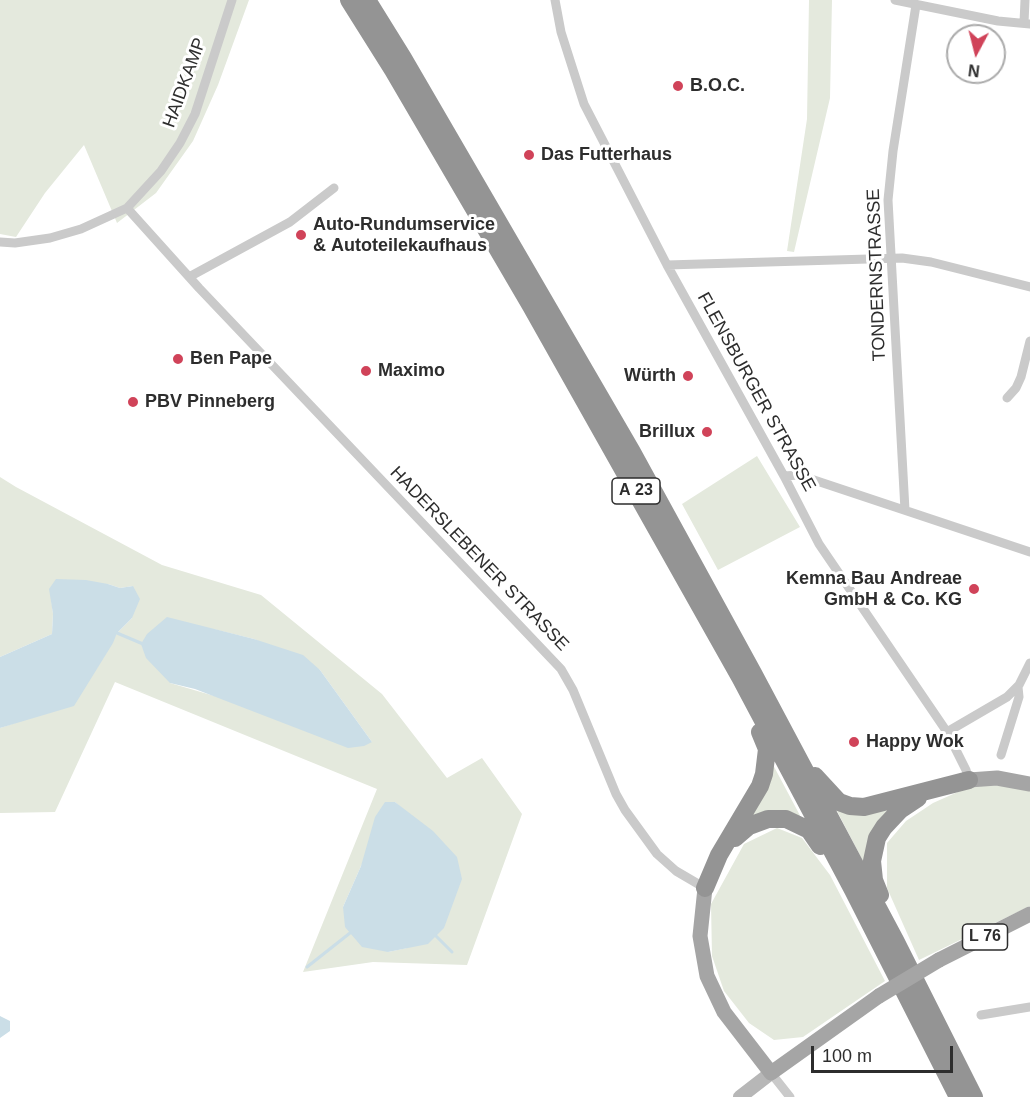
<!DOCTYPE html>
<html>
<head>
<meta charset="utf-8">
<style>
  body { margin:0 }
  #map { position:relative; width:1030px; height:1097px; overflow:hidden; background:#fff; font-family:Helvetica,sans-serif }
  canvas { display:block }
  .north { position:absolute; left:946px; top:24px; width:60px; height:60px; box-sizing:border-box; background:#fff; border:2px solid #ababab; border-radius:50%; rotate:187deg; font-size:16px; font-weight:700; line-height:24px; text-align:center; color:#2d2d2d }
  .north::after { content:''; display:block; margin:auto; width:21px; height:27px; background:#d04359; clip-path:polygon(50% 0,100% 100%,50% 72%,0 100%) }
  .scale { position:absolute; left:811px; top:1046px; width:142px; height:27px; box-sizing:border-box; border:3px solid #2d2d2d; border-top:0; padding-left:8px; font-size:18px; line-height:21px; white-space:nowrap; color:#2d2d2d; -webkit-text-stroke:4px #fff; paint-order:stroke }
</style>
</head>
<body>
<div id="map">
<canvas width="1030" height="1097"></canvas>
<div class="north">N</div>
<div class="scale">100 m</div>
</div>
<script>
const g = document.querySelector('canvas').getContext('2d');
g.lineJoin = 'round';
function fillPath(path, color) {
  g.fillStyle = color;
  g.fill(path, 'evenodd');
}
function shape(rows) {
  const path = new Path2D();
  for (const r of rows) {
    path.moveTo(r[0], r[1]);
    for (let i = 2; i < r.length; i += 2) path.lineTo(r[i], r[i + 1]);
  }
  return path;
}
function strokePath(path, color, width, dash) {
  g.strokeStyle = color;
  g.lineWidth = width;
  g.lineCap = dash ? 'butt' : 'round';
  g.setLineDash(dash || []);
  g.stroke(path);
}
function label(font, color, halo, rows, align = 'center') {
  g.font = font + ' Helvetica,sans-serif';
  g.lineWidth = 6;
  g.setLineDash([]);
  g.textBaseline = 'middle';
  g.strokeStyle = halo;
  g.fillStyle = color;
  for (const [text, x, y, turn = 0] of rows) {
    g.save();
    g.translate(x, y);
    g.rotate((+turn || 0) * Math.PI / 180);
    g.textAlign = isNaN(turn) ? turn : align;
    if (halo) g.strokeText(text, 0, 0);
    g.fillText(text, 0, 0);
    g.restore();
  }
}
fillPath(shape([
  [0,0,249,0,218,85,193,141,156,193,117,223,84,145,45,193,16,237,0,234],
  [809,0,832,0,830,98,794,252,787,251,807,119],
  [757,456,800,527,718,570,682,504],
  [0,477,16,487,162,565,261,595,382,694,447,778,482,758,522,814,467,965,373,962,303,972,377,789,115,682,55,812,0,813,0,728,33,717,97,668,117,633,132,618,133,586,120,588,108,584,50,589,53,614,52,634,0,657],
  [213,629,254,639,320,670,372,742,170,683],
  [395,802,411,816,407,948,388,952,343,907,361,866],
  [771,761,804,823,745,821],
  [995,785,1030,790,1030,906,919,960,887,888,887,843,906,821,933,803,969,787],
  [895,807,865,865,836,809],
  [777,828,802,838,830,875,885,981,803,1037,774,1040,749,1023,724,991,712,956,711,904,744,844]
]), '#e4e9dd');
fillPath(shape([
  [56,579,86,580,108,584,120,588,133,586,140,599,132,618,117,633,113,643,74,706,0,728,0,657,52,634,53,614,49,589],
  [167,617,254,639,303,655,320,670,372,742,364,746,348,748,195,689,170,683,146,658,141,644,147,634],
  [385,802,395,802,433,831,457,857,462,879,444,928,428,944,388,952,362,947,345,927,343,907,361,866,375,817],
  [0,1016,10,1021,10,1031,0,1038]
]), '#cbdee7');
strokePath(shape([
  [117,633,143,644],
  [436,936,452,952],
  [307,967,350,933]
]), '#cbdee7', 3);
strokePath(shape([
  [555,0,561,32,584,104,667,265,784,476,819,544,947,732,966,770,969,780],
  [895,0,998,21,1030,24],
  [1024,23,1025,0],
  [127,208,199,288,561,669,573,690,616,794,625,810,657,854,676,871,705,888],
  [0,242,15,243,50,238,81,229,127,208,161,171,180,143,195,114,232,0],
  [667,265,902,258,931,262,1030,287],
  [189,277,290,222,334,188],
  [1007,398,1016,388,1021,377,1030,341],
  [784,476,799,475,1030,552],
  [905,510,888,200,893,151,916,5],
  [947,732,1007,697,1019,685,1030,663],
  [1001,755,1019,697,1018,687],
  [981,1015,1030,1007],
  [771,1073,790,1097]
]), '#cacaca', 9);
strokePath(shape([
  [740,1097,771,1073]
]), '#b7b7b7', 14);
strokePath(shape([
  [969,780,997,778,1030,784],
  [705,888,700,936,707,976,724,1012,771,1073,879,996],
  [939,960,1030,914]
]), '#a5a5a5', 15);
strokePath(shape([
  [349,0,393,70,531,306,740,677,853,890,958,1097],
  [367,0,403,58,632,452,753,673,896,942,974,1097],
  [815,776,839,802,850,806,864,807,969,780],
  [735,838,749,826,768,819,786,819,809,830,820,846],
  [705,888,719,855,760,786,764,774,767,749,760,732],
  [880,895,874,880,872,861,877,838,884,827,900,810,918,798]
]), '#949494', 18);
strokePath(shape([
  [879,996,939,960]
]), '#a5a5a5', 15);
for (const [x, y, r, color] of [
  [678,86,6,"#d04359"],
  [529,155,6,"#d04359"],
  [301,235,6,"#d04359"],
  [178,359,6,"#d04359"],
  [366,371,6,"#d04359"],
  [688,376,6,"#d04359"],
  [133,402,6,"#d04359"],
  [707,432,6,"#d04359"],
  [974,589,6,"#d04359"],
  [854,742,6,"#d04359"]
]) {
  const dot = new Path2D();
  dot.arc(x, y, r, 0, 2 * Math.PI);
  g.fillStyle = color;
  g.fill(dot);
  strokePath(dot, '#fff', 2);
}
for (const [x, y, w] of [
  [636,491,48],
  [985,937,45]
]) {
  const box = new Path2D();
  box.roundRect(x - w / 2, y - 13, w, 26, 4.5);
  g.fillStyle = '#fff';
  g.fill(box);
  strokePath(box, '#2d2d2d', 1.5);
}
label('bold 16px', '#2d2d2d', null, [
  ["A 23",636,491],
  ["L 76",985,937]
]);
label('18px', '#2d2d2d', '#fff', [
  ["HAIDKAMP",185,83,-70],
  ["TONDERNSTRASSE",877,275,-92],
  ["FLENSBURGER STRASSE",756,392,61],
  ["HADERSLEBENER STRASSE",479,559,46]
]);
label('bold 18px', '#2d2d2d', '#fff', [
  ["B.O.C.",690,86],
  ["Das Futterhaus",541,155],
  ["Auto-Rundumservice",313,225],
  ["& Autoteilekaufhaus",313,246],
  ["Ben Pape",190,359],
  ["Maximo",378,371],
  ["Würth",676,376,"right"],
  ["PBV Pinneberg",145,402],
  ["Brillux",695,432,"right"],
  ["Kemna Bau Andreae",962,579,"right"],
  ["GmbH & Co. KG",962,600,"right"],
  ["Happy Wok",866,742]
], 'left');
</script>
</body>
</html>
